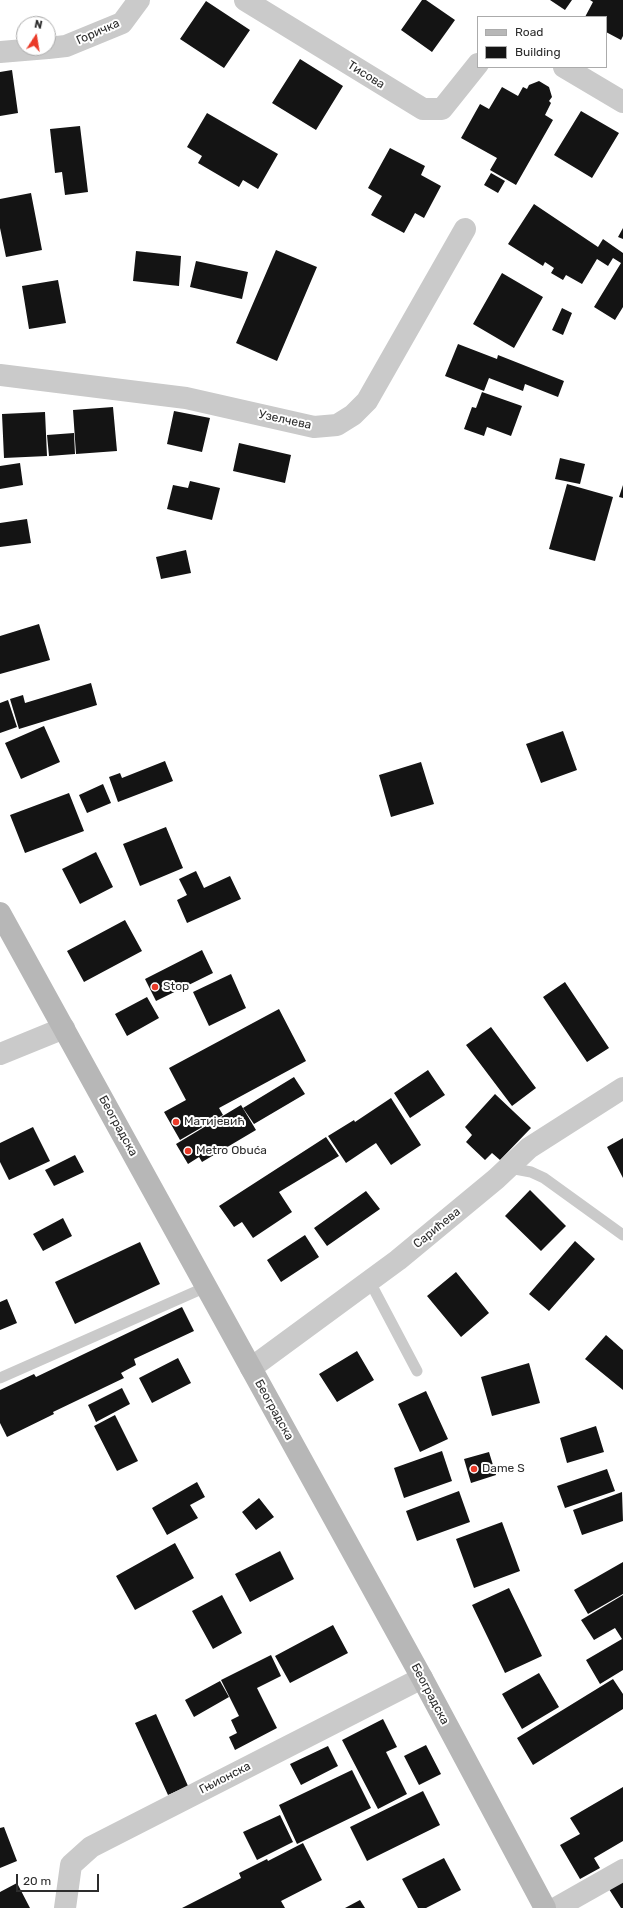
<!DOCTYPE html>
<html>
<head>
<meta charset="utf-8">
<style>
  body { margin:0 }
  #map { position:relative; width:623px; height:1908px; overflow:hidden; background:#fff; font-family:Rubik,sans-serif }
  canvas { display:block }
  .legend { position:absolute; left:477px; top:16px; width:130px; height:52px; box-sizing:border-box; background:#fff; border:1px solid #ababab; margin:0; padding:5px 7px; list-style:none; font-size:12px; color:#2d2d2d }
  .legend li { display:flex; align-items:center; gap:8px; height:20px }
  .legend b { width:20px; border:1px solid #ababab }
  .north { position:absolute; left:16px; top:16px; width:40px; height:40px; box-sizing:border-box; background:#fff; border:1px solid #ababab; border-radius:50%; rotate:12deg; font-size:11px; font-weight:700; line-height:16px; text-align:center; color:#2d2d2d }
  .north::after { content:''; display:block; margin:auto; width:14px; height:18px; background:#ea3a28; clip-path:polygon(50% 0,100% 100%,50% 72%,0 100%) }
  .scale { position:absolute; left:16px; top:1874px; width:83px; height:18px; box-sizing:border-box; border:2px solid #2d2d2d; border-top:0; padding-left:5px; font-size:12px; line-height:14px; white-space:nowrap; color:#2d2d2d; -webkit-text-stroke:3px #fff; paint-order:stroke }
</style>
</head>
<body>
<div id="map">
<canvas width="623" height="1908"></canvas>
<ul class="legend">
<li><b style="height:5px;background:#b7b7b7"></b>Road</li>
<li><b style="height:11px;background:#141414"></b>Building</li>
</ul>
<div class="north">N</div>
<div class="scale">20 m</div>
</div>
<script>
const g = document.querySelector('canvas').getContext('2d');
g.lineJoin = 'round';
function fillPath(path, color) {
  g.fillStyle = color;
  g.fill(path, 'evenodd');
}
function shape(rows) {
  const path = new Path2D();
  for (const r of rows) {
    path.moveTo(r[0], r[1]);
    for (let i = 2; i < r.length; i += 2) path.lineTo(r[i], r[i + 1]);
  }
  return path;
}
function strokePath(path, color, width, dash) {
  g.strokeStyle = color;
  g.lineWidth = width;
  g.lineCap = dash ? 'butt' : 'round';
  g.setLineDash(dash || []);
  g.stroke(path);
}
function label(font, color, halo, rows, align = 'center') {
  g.font = font + ' Rubik,sans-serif';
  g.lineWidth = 4;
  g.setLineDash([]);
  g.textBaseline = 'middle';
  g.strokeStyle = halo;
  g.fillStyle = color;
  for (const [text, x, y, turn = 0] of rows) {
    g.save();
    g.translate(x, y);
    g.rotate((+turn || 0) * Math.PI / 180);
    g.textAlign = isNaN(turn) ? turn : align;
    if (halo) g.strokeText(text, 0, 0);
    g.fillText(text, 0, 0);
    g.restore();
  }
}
fillPath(shape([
  [422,0,426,0,455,20,432,52,401,30],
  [550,0,572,0,565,10],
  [590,0,623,0,623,36,621,40,606,32,606,17,585,17,593,2],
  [206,1,250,30,224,68,180,39],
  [300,59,343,86,316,130,272,103],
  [12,70,18,113,0,116,0,72],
  [539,81,549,87,552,97,549,101,551,103,545,115,553,120,516,185,490,170,497,158,461,138,480,104,489,109,502,87,518,96,523,87,527,89,529,85],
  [581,111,619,133,592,178,554,155],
  [207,113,278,154,258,189,243,180,239,187,198,163,202,156,187,147],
  [80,126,88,192,65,195,62,172,55,173,50,129],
  [390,148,425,166,421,175,441,186,424,218,415,213,404,233,371,215,382,196,368,188],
  [491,173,505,181,498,193,484,185],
  [31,193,42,250,6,257,0,228,0,199],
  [534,204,598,247,603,239,623,253,623,307,615,320,594,307,621,263,613,258,608,266,597,259,582,284,566,275,563,280,551,273,554,268,545,262,543,266,508,244],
  [623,228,623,239,618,237],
  [276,250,317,267,277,361,236,343],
  [136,251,181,256,179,286,133,281],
  [196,261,248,272,242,299,190,287],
  [502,273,543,297,514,348,473,324],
  [58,280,66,323,29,329,22,286],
  [562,308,572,313,563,335,552,330],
  [458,344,497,359,498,355,564,381,558,397,525,384,523,391,489,378,484,391,445,376],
  [482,392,522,406,511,436,487,427,484,436,464,429,472,407,476,408],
  [113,407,117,451,76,454,73,410],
  [174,411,210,418,202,452,167,444],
  [45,412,47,456,4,458,2,414],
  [74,433,75,454,49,456,47,435],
  [239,443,291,455,285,483,233,471],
  [560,458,585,464,580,484,555,479],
  [20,463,23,485,0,489,0,466],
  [190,481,220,488,212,520,167,509,173,485,188,488],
  [567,484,613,497,595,561,549,549],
  [623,485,623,498,619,497],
  [27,519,31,543,0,547,0,523],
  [186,550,191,573,161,579,156,557],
  [39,624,50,660,0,674,0,636],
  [91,683,97,705,19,729,10,699,23,695,25,703],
  [8,700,17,727,0,733,0,703],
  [44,726,60,762,21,779,5,743],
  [563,731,577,770,541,783,526,744],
  [165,761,173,781,118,802,109,777,120,773,122,778],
  [421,762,434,804,391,817,379,775],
  [103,784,111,803,87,813,79,795],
  [69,793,84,831,25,853,10,815],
  [166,827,183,868,140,886,123,844],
  [96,852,113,887,80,904,62,869],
  [196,871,204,888,230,876,241,899,187,923,177,900,187,895,179,879],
  [125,920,142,951,84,982,67,951],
  [202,950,213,973,156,1001,145,979],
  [231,974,246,1008,209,1026,193,992],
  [565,982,609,1048,587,1062,543,997],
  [147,997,159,1018,127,1036,115,1014],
  [279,1009,306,1061,219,1108,223,1115,180,1140,164,1112,186,1100,169,1068],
  [491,1027,536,1088,512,1106,466,1045],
  [428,1070,445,1095,410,1118,394,1093],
  [294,1077,305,1094,254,1124,243,1108],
  [495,1094,531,1128,500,1160,492,1153,485,1160,466,1142,472,1135,465,1127],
  [391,1098,421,1145,391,1165,376,1143,346,1163,328,1136,354,1120,355,1122],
  [241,1105,256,1130,202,1162,199,1157,188,1164,176,1144],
  [33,1127,50,1161,9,1180,0,1162,0,1143],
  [326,1137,339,1156,279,1192,292,1212,253,1238,242,1222,234,1227,219,1206],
  [623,1138,623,1178,607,1147],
  [75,1155,84,1172,54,1186,45,1170],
  [530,1190,566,1226,541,1251,505,1216],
  [366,1191,380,1209,327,1246,314,1228],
  [63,1218,72,1236,43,1251,33,1234],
  [305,1235,319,1257,281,1282,267,1260],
  [575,1241,595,1259,549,1311,529,1294],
  [140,1242,160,1284,75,1324,55,1282],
  [456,1272,489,1313,461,1337,427,1296],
  [7,1299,17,1323,0,1330,0,1302],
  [182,1307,194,1331,134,1359,136,1365,121,1373,124,1378,53,1412,54,1414,7,1437,0,1423,0,1390,34,1374,36,1377],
  [606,1335,623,1350,623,1390,585,1359],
  [357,1351,374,1380,337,1402,319,1374],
  [178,1358,191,1383,152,1403,139,1378],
  [529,1363,540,1403,492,1416,481,1377],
  [122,1388,130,1404,96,1422,88,1405],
  [426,1391,448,1439,420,1452,398,1404],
  [115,1415,138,1461,117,1471,94,1426],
  [596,1426,604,1452,567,1463,560,1438],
  [442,1451,452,1481,404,1498,394,1468],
  [489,1452,496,1475,471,1483,464,1459],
  [607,1469,615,1491,565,1508,557,1486],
  [197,1482,205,1497,190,1505,198,1518,167,1535,152,1508],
  [459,1491,470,1522,417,1541,406,1511],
  [622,1492,623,1521,582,1535,573,1510],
  [259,1498,274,1517,256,1530,242,1512],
  [502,1522,520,1571,474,1588,456,1539],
  [175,1543,194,1578,135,1610,116,1576],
  [280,1551,294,1579,250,1602,235,1574],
  [623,1562,623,1594,588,1614,574,1590],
  [509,1588,542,1656,505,1673,472,1605],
  [222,1595,242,1633,213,1649,192,1611],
  [623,1595,623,1670,600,1684,586,1660,622,1639,615,1628,594,1640,581,1620],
  [333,1625,348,1653,290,1683,275,1656],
  [271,1655,281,1676,257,1688,277,1728,235,1750,229,1737,237,1733,231,1720,239,1716,221,1680],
  [539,1673,559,1707,522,1729,502,1694],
  [613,1679,623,1694,623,1709,533,1765,517,1738],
  [220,1681,229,1697,194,1717,185,1700],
  [156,1714,188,1786,168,1795,135,1723],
  [383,1719,397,1747,386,1752,407,1794,378,1809,342,1740],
  [426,1745,441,1774,419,1785,404,1756],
  [328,1746,338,1766,301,1785,290,1764],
  [352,1770,371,1808,297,1844,279,1805],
  [623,1787,623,1841,594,1858,600,1868,580,1879,560,1845,580,1834,570,1818],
  [423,1791,440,1825,367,1861,350,1827],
  [280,1815,293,1842,257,1860,243,1832],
  [4,1827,17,1861,0,1868,0,1828],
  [303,1843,322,1880,281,1901,285,1908,182,1908,241,1878,239,1873,267,1859,268,1861],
  [444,1858,461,1890,426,1908,418,1908,402,1879],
  [623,1875,623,1908,621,1908,607,1886],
  [17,1883,30,1908,0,1908,0,1892],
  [360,1900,365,1908,345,1908]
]), '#141414');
strokePath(shape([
  [509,1172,515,1169,531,1172,544,1178,623,1235],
  [370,1282,417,1371],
  [0,1378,206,1287]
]), '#cacaca', 11);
strokePath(shape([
  [245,0,423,109,442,109,478,64],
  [48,48,66,46,122,23,139,0],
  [0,52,48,48],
  [564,67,623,102],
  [0,375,186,398,314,427,337,425,353,415,367,401,465,229],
  [0,1054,64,1028],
  [251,1368,398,1260,496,1179,529,1148,623,1088],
  [65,1908,71,1865,91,1847,422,1678],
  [556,1908,623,1870]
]), '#cacaca', 22);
strokePath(shape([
  [0,913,422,1678,545,1908]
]), '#b7b7b7', 22);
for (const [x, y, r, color] of [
  [155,987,4,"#ea3a28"],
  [176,1122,4,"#ea3a28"],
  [188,1151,4,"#ea3a28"],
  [474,1469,4,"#ea3a28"]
]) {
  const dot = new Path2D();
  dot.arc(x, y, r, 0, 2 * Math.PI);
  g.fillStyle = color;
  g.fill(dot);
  strokePath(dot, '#fff', 1.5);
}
label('12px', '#2d2d2d', '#fff', [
  ["Горичка",98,32,-24],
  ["Тисова",366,75,32],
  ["Узелчева",285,420,12],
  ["Београдска",118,1126,61],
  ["Сарићева",437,1228,-39],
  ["Београдска",274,1410,61],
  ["Београдска",430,1694,62],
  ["Гњионска",225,1778,-27]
]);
label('12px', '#2d2d2d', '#fff', [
  ["Stop",163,987],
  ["Матијевић",184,1122],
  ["Metro Obuća",196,1151],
  ["Dame S",482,1469]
], 'left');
</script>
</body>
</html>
